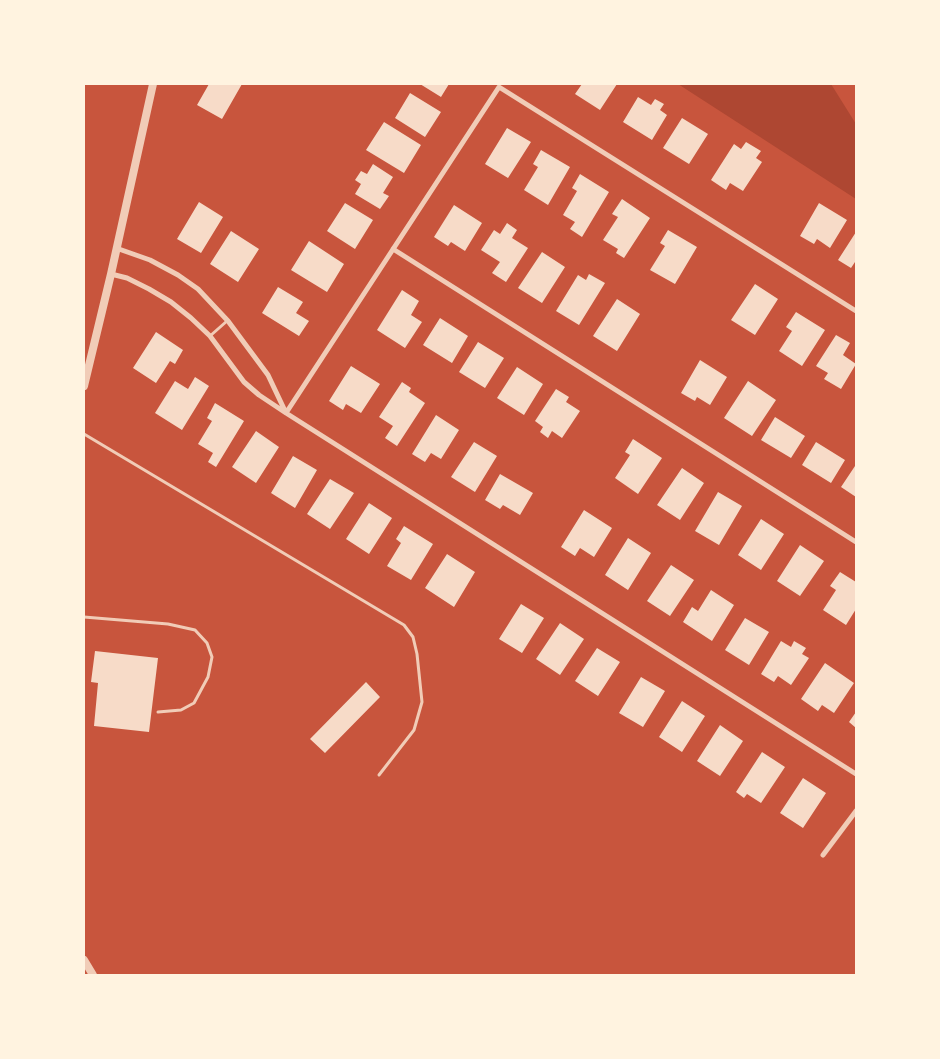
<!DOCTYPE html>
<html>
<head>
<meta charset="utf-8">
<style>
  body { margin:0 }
  #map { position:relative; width:940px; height:1059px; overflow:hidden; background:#c8553d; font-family:"Source Sans 3",sans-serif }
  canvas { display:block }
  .frame { position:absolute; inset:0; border:85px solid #fff3e0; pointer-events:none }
</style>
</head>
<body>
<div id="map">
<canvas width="940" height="1059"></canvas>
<div class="frame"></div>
</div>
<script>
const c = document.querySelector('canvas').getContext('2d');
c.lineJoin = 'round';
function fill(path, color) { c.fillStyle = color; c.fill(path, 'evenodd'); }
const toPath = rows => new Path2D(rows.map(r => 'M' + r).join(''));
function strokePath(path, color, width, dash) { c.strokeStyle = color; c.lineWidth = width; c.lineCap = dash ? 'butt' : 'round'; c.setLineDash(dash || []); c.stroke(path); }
const green = toPath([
  [678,84,831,84,856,124,856,199]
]);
const building = toPath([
  [209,84,242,84,222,119,197,105],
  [420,84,449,84,441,97],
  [582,84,617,84,600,110,575,94],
  [410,93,441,112,425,137,395,118],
  [638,97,651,105,655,99,664,104,660,110,667,115,652,140,623,122],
  [682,118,708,134,689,164,663,148],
  [384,122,421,145,404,173,366,150],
  [507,128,531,142,508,178,485,164],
  [746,142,761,151,756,158,762,162,743,191,730,183,726,190,711,180,734,144,741,149],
  [541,150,570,167,548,205,524,190,538,167,533,164],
  [373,164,393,177,383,193,389,196,380,209,355,194,361,184,355,180,361,171,367,174],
  [580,174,609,192,582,237,570,229,575,222,563,215,577,191,572,188],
  [622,199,650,218,624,258,616,253,618,249,603,240,618,217,612,214],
  [199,202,223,217,201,253,177,239],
  [345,203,373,220,355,249,327,231],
  [819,203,847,220,830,248,817,239,814,244,800,236],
  [454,205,482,223,465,251,451,242,448,246,434,237],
  [507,223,517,230,512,238,528,248,506,282,492,273,500,262,481,250,494,230,500,234],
  [668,230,697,247,675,284,650,270,665,246,660,243],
  [231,231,259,249,238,282,210,264],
  [856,232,856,263,855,262,851,268,838,260],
  [309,241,344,264,327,292,291,270],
  [542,252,565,267,542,303,518,288],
  [589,274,605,283,579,325,556,311,578,275,586,280],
  [755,284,778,299,755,335,731,320],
  [278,287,303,302,296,313,309,321,299,336,262,313],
  [402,290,419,301,411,315,422,322,405,348,377,330],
  [617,299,640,314,617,351,593,336],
  [796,312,825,330,802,366,779,351,792,331,786,327],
  [440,318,468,336,452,363,423,345],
  [156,332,183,350,175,364,170,361,156,383,133,368],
  [836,335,850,343,843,355,856,364,841,389,824,379,828,373,816,366],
  [478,342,504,358,485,388,459,372],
  [700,360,727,377,710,405,697,397,695,401,681,393],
  [351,366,380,384,361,413,346,404,343,410,329,401],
  [517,367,543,384,524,415,497,398],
  [195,377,209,386,182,430,155,413,175,381,188,389],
  [748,381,776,400,752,436,724,418],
  [402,382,411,388,409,392,425,403,397,446,385,438,393,426,379,417],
  [556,389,569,397,566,402,580,411,562,438,552,431,548,438,540,432,543,427,535,421],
  [215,403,244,421,216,467,208,462,213,453,198,444,212,421,207,418],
  [436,415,459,430,441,459,431,453,425,462,412,454],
  [775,417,805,436,791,458,761,440],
  [256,431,279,447,256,483,232,467],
  [633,439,662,458,638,494,615,478,630,455,625,452],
  [474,442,497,456,475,492,451,477],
  [816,442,845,460,831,483,802,465],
  [293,456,317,470,295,508,271,493],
  [855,466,856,467,856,497,841,487],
  [682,468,704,483,680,520,657,505],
  [500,474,533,493,520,515,503,505,500,509,485,500],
  [330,479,354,493,330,529,307,514],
  [718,492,742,506,719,545,695,531],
  [369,503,392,518,369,554,346,539],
  [584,510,612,528,594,557,580,548,575,556,561,547],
  [761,519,784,534,761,570,738,555],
  [404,526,433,544,411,580,387,566,401,543,396,539],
  [628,538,651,553,628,590,605,575],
  [800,545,824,561,800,596,777,581],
  [447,554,475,572,454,607,425,588],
  [671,565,694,580,670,616,647,601],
  [840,572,856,582,856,609,846,625,823,610,836,590,830,586],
  [711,590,734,605,712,641,683,622,692,607,698,611],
  [521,604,544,618,522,653,499,639],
  [745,618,769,632,749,665,725,650],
  [560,623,584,639,560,675,536,659],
  [781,641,791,647,794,641,806,648,802,654,809,658,791,685,778,676,774,682,761,674],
  [597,648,620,662,598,696,575,681],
  [95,651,158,658,149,732,94,726,98,683,91,682],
  [825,663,854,683,834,713,822,705,818,711,801,699],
  [641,677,665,691,643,727,619,713],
  [366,682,380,697,325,753,310,739],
  [682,701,705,716,682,752,659,737],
  [856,712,856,728,849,722],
  [720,725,743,741,720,776,697,761],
  [762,752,785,767,761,803,747,794,744,798,736,792],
  [803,778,826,793,803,828,780,813]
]);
const service = toPath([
  [210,336,227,321],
  [84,434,404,625,413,637,417,654,422,702,414,730,379,775],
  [84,617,168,624,195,630,207,643,212,657,208,677,194,703,181,710,158,712]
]);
const minor = toPath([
  [393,249,856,542],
  [111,274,127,278,149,289,171,302,191,318,210,336,244,382,259,395,286,413,268,375,228,321,198,289,178,275,150,260,116,248],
  [856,311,499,87,286,413,856,774],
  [823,855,856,811]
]);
const tertiary = toPath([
  [84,386,111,274,153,84],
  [84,960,93,975]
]);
fill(green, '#ae4732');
fill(building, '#f7dbc8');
strokePath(service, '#f1ccb7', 3);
strokePath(minor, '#f1ccb7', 5);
strokePath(tertiary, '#f1ccb7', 8);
</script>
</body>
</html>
